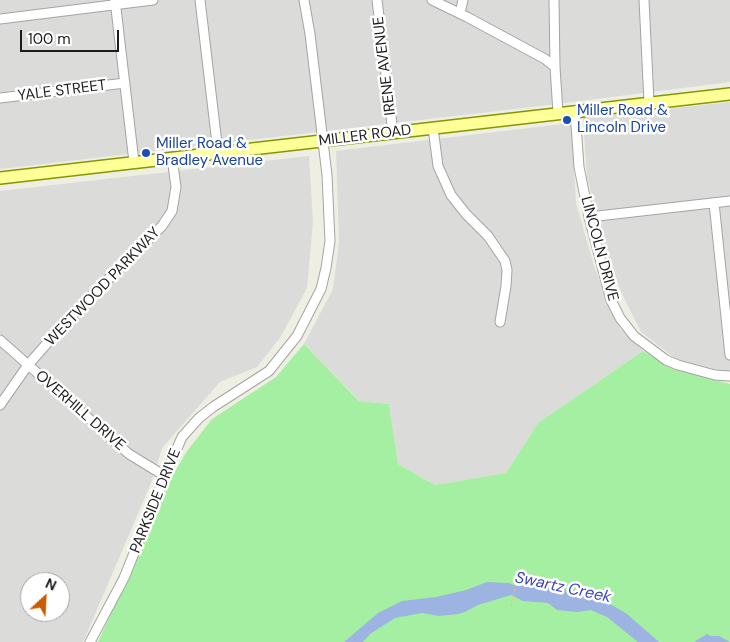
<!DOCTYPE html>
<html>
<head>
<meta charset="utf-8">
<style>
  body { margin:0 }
  #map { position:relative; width:730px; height:642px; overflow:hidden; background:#eeefe2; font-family:"DM Sans",sans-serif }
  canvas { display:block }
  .north { position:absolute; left:20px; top:572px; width:50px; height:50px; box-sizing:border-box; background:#fff; border:1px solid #a5a5a5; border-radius:50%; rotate:25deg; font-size:14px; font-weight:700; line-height:20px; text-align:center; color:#1d1d1d }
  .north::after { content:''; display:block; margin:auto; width:18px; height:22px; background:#ca5b00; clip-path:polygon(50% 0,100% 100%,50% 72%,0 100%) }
  .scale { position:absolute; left:20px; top:30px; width:99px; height:22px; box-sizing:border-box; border:2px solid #1d1d1d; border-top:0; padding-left:6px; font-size:15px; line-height:18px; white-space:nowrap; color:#1d1d1d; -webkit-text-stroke:4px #fff; paint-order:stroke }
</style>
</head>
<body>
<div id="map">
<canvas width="730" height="642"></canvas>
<div class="north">N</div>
<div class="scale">100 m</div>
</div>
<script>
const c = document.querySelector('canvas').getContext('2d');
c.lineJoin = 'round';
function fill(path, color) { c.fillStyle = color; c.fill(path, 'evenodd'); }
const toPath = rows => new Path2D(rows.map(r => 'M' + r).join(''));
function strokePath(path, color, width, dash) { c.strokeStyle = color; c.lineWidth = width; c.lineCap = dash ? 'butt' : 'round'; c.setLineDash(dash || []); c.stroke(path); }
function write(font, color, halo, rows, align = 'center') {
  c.font = font + ' "DM Sans",sans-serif'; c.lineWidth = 5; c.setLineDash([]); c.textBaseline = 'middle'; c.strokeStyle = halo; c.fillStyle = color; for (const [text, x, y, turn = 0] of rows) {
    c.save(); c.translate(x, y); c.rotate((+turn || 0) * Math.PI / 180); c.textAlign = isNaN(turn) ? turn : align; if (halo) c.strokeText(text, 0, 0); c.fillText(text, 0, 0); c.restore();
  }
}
const residential = toPath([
  [0,0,730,0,730,82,549,105,0,169],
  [730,102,730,373,676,359,641,332,621,292,603,241,587,177,583,118],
  [571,123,576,203,594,266,620,329,643,351,538,423,506,473,435,485,398,464,389,404,360,401,304,344,333,289,339,242,336,151],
  [309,156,313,222,307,288,280,338,257,367,220,382,162,448,151,483,84,640,82,642,0,642,0,191],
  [30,582,60,582,60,612,30,612]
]);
const grass = toPath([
  [304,344,359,401,389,404,398,464,435,485,506,473,538,423,643,351,672,368,730,384,730,642,98,642,173,475,187,451,212,419,276,377]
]);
const water = toPath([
  [487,582,509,583,516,586,533,585,592,593,627,614,659,642,638,642,607,617,591,610,577,612,557,610,548,603,523,601,511,595,478,605,465,612,458,614,439,616,422,613,395,618,370,634,363,642,344,642,378,613,402,601,436,597,466,590],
  [707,634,711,636,719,636,730,642,694,642]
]);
const path = toPath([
  [511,606,518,573]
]);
const minor = toPath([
  [115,0,134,162],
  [200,0,218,152],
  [377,0,393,133],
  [432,0,467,17,545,59,555,67],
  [554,0,555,67,558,113],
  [644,0,649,102],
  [460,13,463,0],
  [0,19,153,0],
  [0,98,125,83],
  [575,111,579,167,589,217,611,300,620,318,634,336,666,360,678,365,715,375,730,376],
  [433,128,438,166,451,195,466,214,488,236,505,261,507,270,506,286,500,322],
  [714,203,730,355],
  [589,217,730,201],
  [0,340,129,454,165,476],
  [0,405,28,365,71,316,162,226,172,211,176,187,172,158],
  [90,642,124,578,165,476,182,437,199,418,213,407,269,371,297,336,321,289,326,268,330,241,327,175,310,34,304,0]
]);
const major = toPath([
  [0,178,730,94]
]);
const markers = [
  [567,120,5,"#1a4fb4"],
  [146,153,5,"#1a4fb4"]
];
const streetNames = [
  ["IRENE AVENUE",385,66,-97],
  ["YALE STREET",62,91,-7],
  ["MILLER ROAD",365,136,-7],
  ["LINCOLN DRIVE",599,249,75],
  ["WESTWOOD PARKWAY",103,287,-46],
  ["OVERHILL DRIVE",80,411,41],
  ["PARKSIDE DRIVE",156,501,-68]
];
const transitNames = [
  ["Miller Road &",577,111],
  ["Lincoln Drive",577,128],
  ["Miller Road &",156,144],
  ["Bradley Avenue",156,161]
];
const waterNames = [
  ["Swartz Creek",563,588,12]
];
fill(residential, '#dbdbda');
fill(grass, '#a5efa2');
fill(water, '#9db4e2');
strokePath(minor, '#a4a4a4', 11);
strokePath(major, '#859600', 14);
strokePath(path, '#ffb963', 1, [2.5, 2.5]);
strokePath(minor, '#fff', 9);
strokePath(major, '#fdff97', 11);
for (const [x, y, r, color] of markers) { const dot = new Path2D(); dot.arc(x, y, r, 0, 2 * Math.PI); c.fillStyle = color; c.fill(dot); strokePath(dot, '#fff', 2); }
write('15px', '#1d1d1d', '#fff', streetNames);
write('15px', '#164399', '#fff', transitNames, 'left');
write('italic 16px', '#4046b6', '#fff', waterNames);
</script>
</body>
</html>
